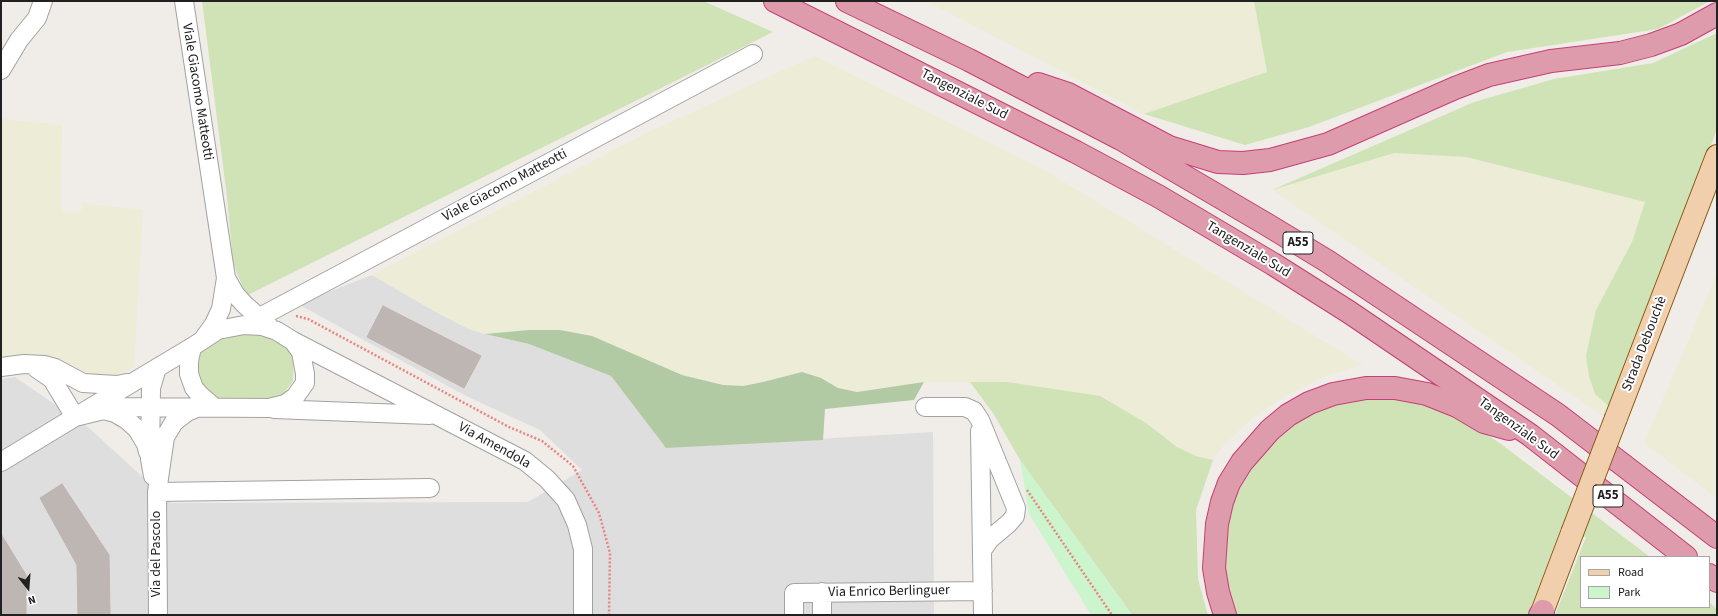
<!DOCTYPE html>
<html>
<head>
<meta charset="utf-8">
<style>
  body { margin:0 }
  #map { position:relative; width:1718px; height:616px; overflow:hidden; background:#f0ede9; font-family:"Source Sans 3",sans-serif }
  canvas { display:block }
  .frame { position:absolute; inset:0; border:2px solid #212121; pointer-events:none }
  .legend { position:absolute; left:1580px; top:556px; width:130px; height:52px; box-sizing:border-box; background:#fff; border:1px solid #a6a6a6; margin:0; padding:5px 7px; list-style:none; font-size:12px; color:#212121 }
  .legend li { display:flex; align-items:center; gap:8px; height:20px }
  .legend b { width:20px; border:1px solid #a6a6a6 }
  .north { position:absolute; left:8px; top:568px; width:40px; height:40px; -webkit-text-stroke:3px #fff; paint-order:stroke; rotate:163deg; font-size:11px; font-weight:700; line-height:16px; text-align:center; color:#212121 }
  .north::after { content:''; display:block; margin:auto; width:14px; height:18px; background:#212121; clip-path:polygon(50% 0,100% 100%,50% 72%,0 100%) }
</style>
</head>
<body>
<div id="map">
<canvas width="1718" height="616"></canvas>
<div class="frame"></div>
<ul class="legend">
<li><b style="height:5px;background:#f1cfad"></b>Road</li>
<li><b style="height:11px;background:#ccf4cd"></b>Park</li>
</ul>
<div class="north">N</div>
</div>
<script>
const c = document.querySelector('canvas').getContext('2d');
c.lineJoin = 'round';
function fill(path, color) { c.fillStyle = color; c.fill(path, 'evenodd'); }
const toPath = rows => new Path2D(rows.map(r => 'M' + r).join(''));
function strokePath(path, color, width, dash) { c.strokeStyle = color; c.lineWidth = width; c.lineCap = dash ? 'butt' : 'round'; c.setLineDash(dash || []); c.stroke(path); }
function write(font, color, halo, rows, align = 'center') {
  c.font = font + ' "Source Sans 3",sans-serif'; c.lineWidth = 4; c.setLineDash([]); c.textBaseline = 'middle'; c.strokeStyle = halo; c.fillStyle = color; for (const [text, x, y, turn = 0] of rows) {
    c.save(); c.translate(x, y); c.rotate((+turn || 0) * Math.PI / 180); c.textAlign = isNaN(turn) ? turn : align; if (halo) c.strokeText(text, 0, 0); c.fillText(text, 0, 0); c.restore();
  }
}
const residential = toPath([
  [372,275,436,312,469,329,485,334,529,344,611,376,666,448,933,432,934,615,1,615,1,379,15,377,89,428,171,503,528,502,582,470,540,430,466,396,298,304]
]);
const farmland = toPath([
  [926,1,1254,1,1267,72,1144,114],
  [814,56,1048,172,1363,365,1328,375,1285,396,1250,420,1224,445,1213,460,1196,456,1177,447,1146,423,1007,382,924,382,857,392,838,388,821,378,763,382,743,386,723,385,682,375,560,330,529,330,485,334,469,329,436,312,372,275,647,133],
  [1,119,62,125,61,211,81,213,82,203,143,210,134,367,120,374,104,379,1,359],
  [1394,153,1466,157,1645,202,1632,242,1596,310,1611,408,1606,418,1272,190],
  [1717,273,1717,498,1644,443]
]);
const grass = toPath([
  [202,1,703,1,773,32,246,296,233,263,227,197],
  [1254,1,1710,1,1658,29,1507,52,1309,127,1245,145,1144,114,1267,72],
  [1717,33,1717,129,1611,408,1595,394,1589,376,1586,356,1596,310,1632,242,1645,202,1466,157,1394,153,1272,190,1474,102,1554,79,1653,63],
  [259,330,281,341,294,358,293,381,278,401,216,402,195,383,198,349,215,337],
  [970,382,1007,382,1100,396,1146,423,1177,447,1196,456,1213,460,1196,510,1198,579,1208,615,1132,615,1020,460,993,413],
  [1397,397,1423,401,1456,414,1501,444,1650,557,1581,557,1581,607,1709,607,1709,602,1717,609,1717,615,1555,615,1586,537,1561,527,1528,615,1237,615,1228,587,1223,559,1233,501,1247,473,1279,434,1306,416,1333,404,1366,398]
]);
const forest = toPath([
  [529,330,560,330,592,336,682,375,723,385,743,386,763,382,802,372,821,378,838,388,857,392,924,382,914,400,825,409,823,440,666,448,611,376,529,344,485,334]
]);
const park = toPath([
  [1020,460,1132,615,1091,615,1029,514]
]);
const building = toPath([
  [383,306,481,356,464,388,367,337,383,306],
  [62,484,109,555,110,615,78,615,77,565,40,498,62,484],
  [1,534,26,575,26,615,1,615,1,534]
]);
const path = toPath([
  [296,316,308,319,509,427,542,441,573,466,599,513,610,553,609,615],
  [1027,490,1112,615]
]);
const minor = toPath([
  [184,1,226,278,221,309,214,324,204,338],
  [1,70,19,40,37,18,43,1],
  [226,278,235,294,245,305,268,325],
  [258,318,753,54],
  [293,341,525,461,547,479,566,500,577,525,583,549,583,615],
  [192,347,189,361,189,374,194,388,200,395,214,407],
  [1,367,24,364,44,365,55,368,83,383,117,385,127,383],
  [36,368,52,379,75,417],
  [925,407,965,407,974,411,980,420,1016,508,1015,516,1009,523,990,539,983,549],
  [274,409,430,415],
  [104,410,115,413,127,420,137,429,146,444,148,452],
  [980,431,983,615],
  [1,462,75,417,192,347,218,330,244,325,262,326,277,331,293,341,301,352,305,374,305,383,295,397,285,404,269,408,116,407,75,417],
  [153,476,150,459,151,388,157,368],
  [157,492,430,488],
  [158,615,157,492,165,437,174,422,187,412,197,408],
  [794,615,794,593,983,591],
  [822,615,822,592]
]);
const major = toPath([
  [1616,418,1717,156],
  [1541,615,1572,533]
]);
const highway = toPath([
  [775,1,1076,152,1158,196,1273,264,1349,312,1530,435,1686,557],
  [847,1,969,60,1121,139,1266,224,1327,261,1558,415,1717,537],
  [1038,84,1068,94,1169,147,1218,162,1243,163,1270,160,1328,144,1455,88,1489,75,1551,61,1620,53,1651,45,1681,34,1717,14],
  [1709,575,1717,581],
  [1225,615,1218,592,1214,568,1217,524,1222,502,1229,483,1242,462,1270,430,1288,415,1309,403,1333,394,1366,388,1395,388,1427,394,1457,406,1484,422,1509,429],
  [1540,615,1543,611]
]);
const majorBridge = toPath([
  [1572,533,1616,418]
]);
const shields = [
  [1298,243,30],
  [1608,496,30]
];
const shieldNames = [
  ["A55",1298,243],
  ["A55",1608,496]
];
const streetNames = [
  ["Viale Giacomo Matteotti",197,92,81],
  ["Tangenziale Sud",964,95,27],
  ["Viale Giacomo Matteotti",505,186,-28],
  ["Tangenziale Sud",1248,250,31],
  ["Strada Debouchè",1645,344,-69],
  ["Tangenziale Sud",1518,429,36],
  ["Via Amendola",494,446,29],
  ["Via del Pascolo",157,554,-90],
  ["Via Enrico Berlinguer",889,592,-1]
];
fill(residential, '#dfdede');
fill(farmland, '#ececd7');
fill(grass, '#cfe3b6');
fill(forest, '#b1caa3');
fill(park, '#ccf4cd');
fill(building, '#bdb6b2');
strokePath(building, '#c0b4ad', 1);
strokePath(minor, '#a2a2a2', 20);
strokePath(major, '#8b5a13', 24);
strokePath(highway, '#c63e77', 24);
strokePath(path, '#e98481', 2.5, [2, 2]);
strokePath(minor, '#fff', 18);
strokePath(major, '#f1cfad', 22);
strokePath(highway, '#dd9bac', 22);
strokePath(majorBridge, '#8b5a13', 24, []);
strokePath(majorBridge, '#f1cfad', 22);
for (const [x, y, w] of shields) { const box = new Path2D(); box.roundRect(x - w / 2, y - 11, w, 22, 3); c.fillStyle = '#fff'; c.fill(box); strokePath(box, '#212121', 1); }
write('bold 13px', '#212121', null, shieldNames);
write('14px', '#212121', '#fff', streetNames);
</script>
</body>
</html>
